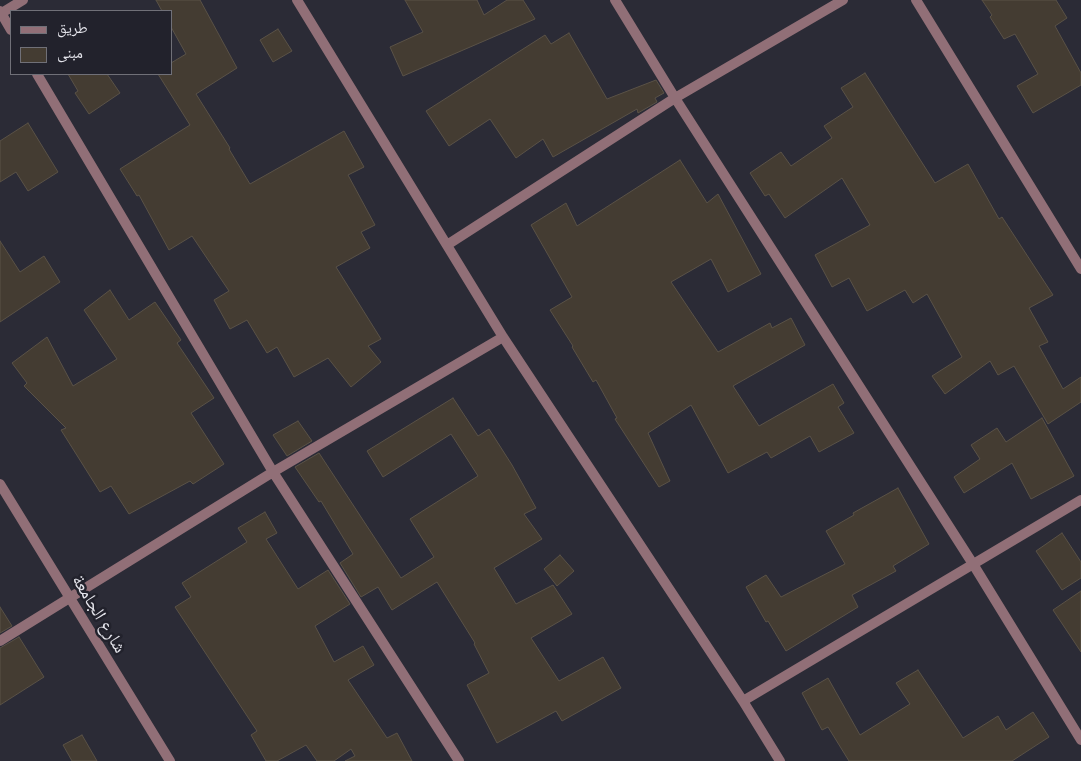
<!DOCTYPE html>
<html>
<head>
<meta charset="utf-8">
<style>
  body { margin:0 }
  #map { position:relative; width:1081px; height:761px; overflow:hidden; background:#2b2b36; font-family:Mulish,"Noto Naskh Arabic",sans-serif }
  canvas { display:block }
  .legend { position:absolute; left:10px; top:10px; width:162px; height:65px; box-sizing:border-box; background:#22222c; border:1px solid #707078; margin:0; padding:6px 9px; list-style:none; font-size:15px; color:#e4e4eb }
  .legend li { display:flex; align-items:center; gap:10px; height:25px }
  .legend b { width:25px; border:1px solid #707078 }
</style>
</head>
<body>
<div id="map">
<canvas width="1081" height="761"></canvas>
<ul class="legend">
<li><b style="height:6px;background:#916f77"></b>طريق</li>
<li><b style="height:14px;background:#443c32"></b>مبنى</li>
</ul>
</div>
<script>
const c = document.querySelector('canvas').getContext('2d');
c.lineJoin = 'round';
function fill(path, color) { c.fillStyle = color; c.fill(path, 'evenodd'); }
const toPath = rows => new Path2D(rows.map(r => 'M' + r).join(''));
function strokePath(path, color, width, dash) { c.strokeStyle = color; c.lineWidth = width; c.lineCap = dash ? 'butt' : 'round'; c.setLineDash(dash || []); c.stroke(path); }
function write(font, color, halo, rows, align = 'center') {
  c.font = font + ' Mulish,"Noto Naskh Arabic",sans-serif'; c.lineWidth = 5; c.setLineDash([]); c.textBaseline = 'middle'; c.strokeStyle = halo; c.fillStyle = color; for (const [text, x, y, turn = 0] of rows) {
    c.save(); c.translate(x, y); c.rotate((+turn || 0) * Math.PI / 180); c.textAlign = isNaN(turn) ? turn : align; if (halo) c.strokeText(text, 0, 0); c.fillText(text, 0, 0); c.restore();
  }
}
const building = toPath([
  [156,0,200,0,237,68,196,94,230,148,229,149,250,184,344,131,364,167,348,175,375,225,361,232,370,248,336,267,381,339,368,346,381,362,351,387,328,358,294,377,277,347,267,353,247,320,230,329,214,300,229,291,192,236,169,250,139,195,137,196,120,169,190,125,158,74,171,74,171,63,186,54,171,27,171,11,162,11,156,0],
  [405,0,477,0,484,15,507,0,523,0,535,19,403,76,390,47,423,32,405,0],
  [982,0,1056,0,1067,18,1055,26,1081,73,1081,85,1033,113,1017,86,1038,74,1015,34,1004,39,990,17,992,15,982,0],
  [278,29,292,51,273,62,260,40,278,29],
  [569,33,607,99,656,80,664,93,655,98,657,102,638,113,637,109,553,157,543,139,516,158,490,119,449,146,426,111,545,35,551,44,569,33],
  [865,73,935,183,968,164,999,219,1002,217,1053,295,1029,308,1048,342,1039,346,1063,389,1081,377,1081,402,1048,424,1014,366,998,375,990,361,945,394,932,376,962,357,927,294,913,303,905,290,867,311,849,278,832,287,815,255,870,225,842,178,785,218,769,194,765,196,750,173,781,152,791,166,832,138,824,126,853,107,841,88,865,73],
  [68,74,107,74,120,93,89,114,75,93,78,91,68,74],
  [28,123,58,172,28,191,16,172,0,182,0,141,28,123],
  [680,160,707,203,718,194,761,274,728,292,711,259,671,282,718,352,770,323,772,328,791,318,805,345,733,386,759,426,833,384,844,403,838,407,854,433,819,452,810,436,771,458,767,452,728,473,691,405,648,433,670,481,659,487,615,419,617,418,596,380,593,382,572,347,573,346,550,310,572,297,531,225,566,203,577,226,680,160],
  [0,241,20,272,44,256,60,282,0,322,0,241],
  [110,290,129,320,155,302,181,340,177,343,214,398,191,413,224,464,193,484,190,481,129,514,111,486,100,492,61,430,66,428,24,386,27,383,12,363,47,337,73,386,117,359,84,310,110,290],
  [453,398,478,436,489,429,512,465,536,508,524,514,542,539,494,568,516,604,553,585,572,614,531,638,559,681,603,657,621,688,562,721,556,711,497,743,467,685,489,673,474,644,475,643,437,582,392,610,378,587,361,597,340,563,353,554,321,501,319,502,295,467,319,453,401,578,434,557,410,519,478,476,451,434,383,477,367,451,453,398],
  [1042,418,1074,476,1031,499,1012,463,964,493,954,477,980,459,971,445,997,428,1006,442,1042,418],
  [298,421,312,441,287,456,273,435,298,421],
  [898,488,929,544,893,566,896,571,852,595,858,607,786,651,768,621,766,622,746,587,766,575,781,597,845,564,826,531,854,515,853,513,898,488],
  [265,512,277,533,266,539,298,589,328,570,350,604,315,626,334,662,363,646,374,665,348,680,387,738,397,733,412,761,345,761,355,756,351,749,334,761,317,761,306,745,277,761,266,761,251,735,257,731,175,607,191,597,182,583,247,542,238,528,265,512],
  [1062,533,1081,562,1081,578,1062,590,1036,551,1062,533],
  [560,555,574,571,557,586,544,569,560,555],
  [1081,591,1081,652,1053,610,1081,591],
  [0,607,12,626,0,633,0,607],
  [19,637,44,677,0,705,0,648,19,637],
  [918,670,963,738,998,716,1006,730,1033,712,1049,737,1012,761,849,761,828,727,822,730,802,693,828,678,860,735,910,704,896,683,918,670],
  [82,735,97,761,72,761,63,745,82,735]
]);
const minor = toPath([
  [297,0,503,337,743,701,780,761],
  [615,0,675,98,973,564,1081,740],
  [916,0,1081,269],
  [0,11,11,30],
  [0,14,23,0],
  [37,74,273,472,459,761],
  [447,245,675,98,843,0],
  [0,641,273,472,503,337],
  [743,701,1081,500]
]);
const tertiary = toPath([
  [0,484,170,761]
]);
const streetNames = [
  ["شارع الجامعة",99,614,59]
];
fill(building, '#443c32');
strokePath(building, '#5a5247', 1);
strokePath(minor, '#916f77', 10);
strokePath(tertiary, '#916f77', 10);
write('18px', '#e4e4eb', '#22222c', streetNames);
</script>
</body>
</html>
